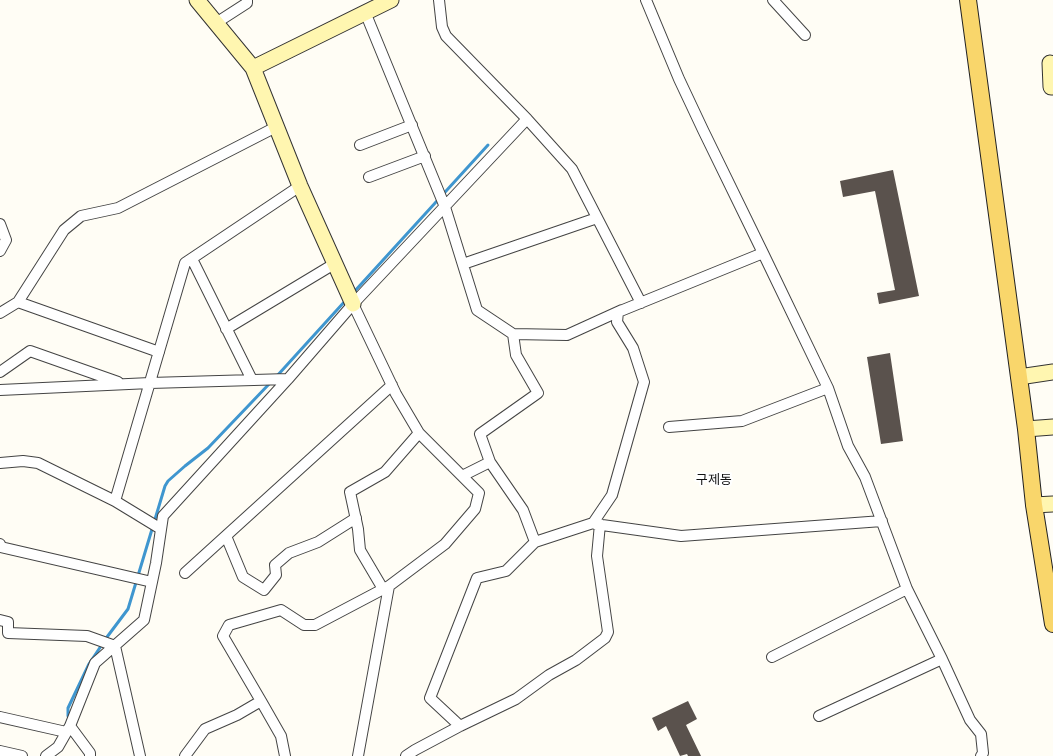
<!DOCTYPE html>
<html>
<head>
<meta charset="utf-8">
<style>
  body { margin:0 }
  canvas { display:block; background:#fffdf5 }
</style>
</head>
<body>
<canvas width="1053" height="756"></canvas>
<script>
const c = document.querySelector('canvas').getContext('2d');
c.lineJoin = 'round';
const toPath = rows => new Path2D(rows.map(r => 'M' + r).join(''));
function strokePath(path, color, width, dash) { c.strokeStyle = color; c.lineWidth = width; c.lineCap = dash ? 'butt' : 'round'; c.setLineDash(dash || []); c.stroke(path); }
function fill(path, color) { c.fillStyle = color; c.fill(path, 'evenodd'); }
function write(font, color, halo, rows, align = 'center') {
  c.font = font + ' "Crimson Pro","Noto Sans KR",serif'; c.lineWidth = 4; c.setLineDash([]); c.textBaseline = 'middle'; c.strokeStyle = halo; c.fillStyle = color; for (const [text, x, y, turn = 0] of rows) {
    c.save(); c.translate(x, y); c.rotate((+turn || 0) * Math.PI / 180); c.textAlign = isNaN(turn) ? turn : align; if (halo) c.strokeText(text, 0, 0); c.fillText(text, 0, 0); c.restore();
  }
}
const stream = toPath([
  [353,293,488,145],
  [276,377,346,300],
  [68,716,68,708,89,664,107,637,128,609,165,486,168,481,185,466,208,448,271,382]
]);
const building = toPath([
  [893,170,919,296,879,304,877,293,895,290,875,191,843,197,840,181],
  [890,353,903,441,881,444,867,357],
  [688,701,697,719,686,725,701,756,688,756,687,754,680,756,666,726,658,731,652,718]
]);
const street = toPath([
  [439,0,442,27,446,36,527,119,572,169,641,303],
  [646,0,679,79,703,130,763,253,828,388,848,446,865,477,907,589,942,659,970,720,981,734,983,753,981,756],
  [773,0,805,35],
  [365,12,445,207,477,310,513,334,516,355,538,393,480,434,490,462,462,476],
  [216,23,247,3,247,0],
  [360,145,412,125],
  [369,177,425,156],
  [0,224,6,240,0,251],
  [192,259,252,380],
  [463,264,597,218],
  [18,302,159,352],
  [353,304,396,394,419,433,479,493,475,509,445,544,389,586,358,756],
  [0,313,18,302,64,230,81,216,118,208,276,127],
  [226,329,334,264],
  [513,334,567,335,622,310],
  [0,372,30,351,118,382],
  [0,390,150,383,288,379],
  [669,427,742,421,828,388],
  [490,462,523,510,535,542],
  [0,463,23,461,38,463,115,501,161,529],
  [115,501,185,263,300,186],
  [595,524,681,536,882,521],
  [226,536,243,577,264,590,276,575,275,565,289,553,318,542,356,518],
  [0,544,1,547,152,582],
  [185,573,392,385],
  [383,589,360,550,358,529,350,492,385,472,419,433],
  [0,620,8,622,8,633,87,636,115,646,140,756],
  [772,657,907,589],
  [261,701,281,736,285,756],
  [819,716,942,659],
  [0,717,66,732],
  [70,726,90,753,90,756],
  [460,726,430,698,477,578,506,571,535,542,593,523,612,495,644,382,633,348,617,322,618,312,763,253],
  [0,751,22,756],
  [46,756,58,747,70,726,95,663,144,620,156,563,163,516,288,379,353,304,527,119],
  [185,756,205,729,237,715,261,701,223,636,229,625,281,610,304,625,315,625,389,586],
  [406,756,415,750,460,726,516,699,549,675,576,660,605,638,608,632,597,556,600,524]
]);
const secondary = toPath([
  [197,0,253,68,300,186,353,304],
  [1050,63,1051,87,1053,87],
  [253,68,391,0],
  [1019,377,1053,372],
  [1026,429,1053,427],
  [1034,505,1053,504]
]);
const primary = toPath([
  [968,0,1026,429,1034,505,1053,624]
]);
const quarterNames = [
  ["구제동",714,480]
];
strokePath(stream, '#3f96cf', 3);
fill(building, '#5a524d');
strokePath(street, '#444', 12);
strokePath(secondary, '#333', 17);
strokePath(primary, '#222', 18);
strokePath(street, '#fff', 10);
strokePath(secondary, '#fff6b0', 15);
strokePath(primary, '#f9d66b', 16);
write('13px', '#111', '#fff', quarterNames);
</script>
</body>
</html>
